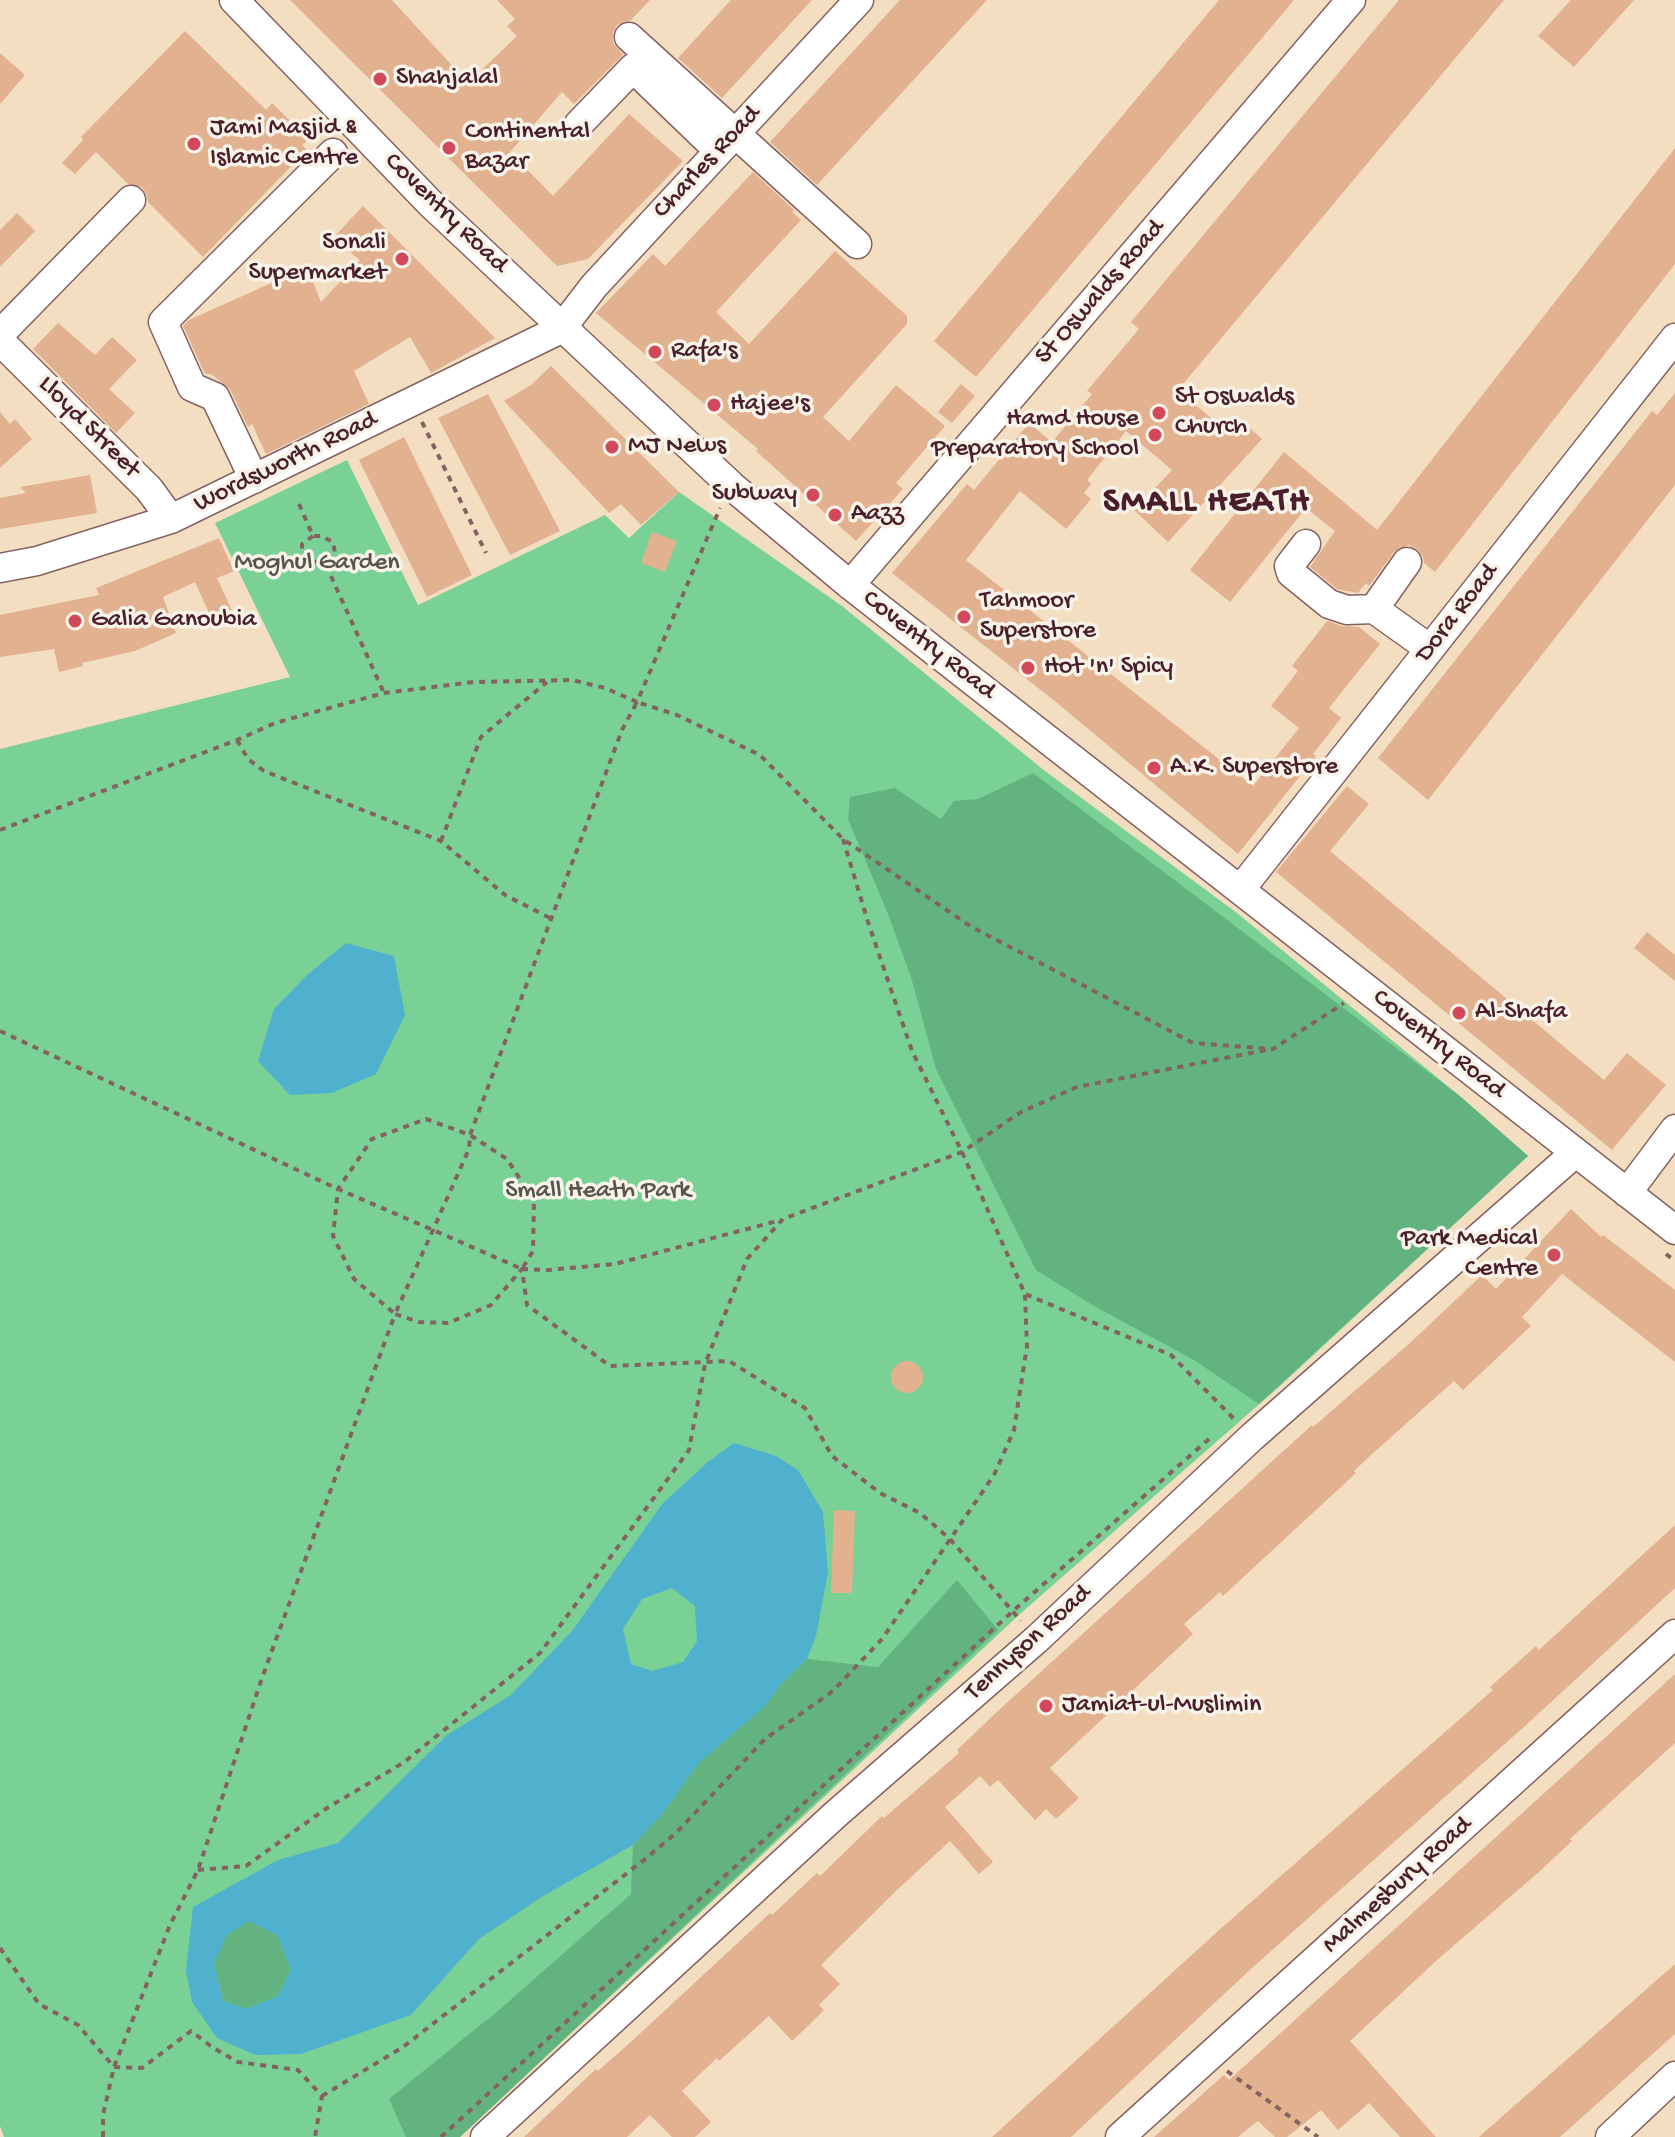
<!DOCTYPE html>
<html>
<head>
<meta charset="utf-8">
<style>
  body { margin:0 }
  canvas { display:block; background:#f3dec2 }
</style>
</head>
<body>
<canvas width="1675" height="2137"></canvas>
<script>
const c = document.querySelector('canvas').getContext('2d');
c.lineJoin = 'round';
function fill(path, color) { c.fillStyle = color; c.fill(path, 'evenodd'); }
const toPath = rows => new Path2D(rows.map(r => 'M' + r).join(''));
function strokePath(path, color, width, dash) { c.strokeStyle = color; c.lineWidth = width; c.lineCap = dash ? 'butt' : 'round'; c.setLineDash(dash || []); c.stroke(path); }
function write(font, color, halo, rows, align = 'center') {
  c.font = font + ' "Gochi Hand",sans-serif'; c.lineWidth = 7; c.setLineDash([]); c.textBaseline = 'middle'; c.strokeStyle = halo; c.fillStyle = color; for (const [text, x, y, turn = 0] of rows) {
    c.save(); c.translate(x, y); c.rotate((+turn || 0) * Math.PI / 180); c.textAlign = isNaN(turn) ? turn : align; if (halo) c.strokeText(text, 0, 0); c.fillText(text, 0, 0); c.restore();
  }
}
const green = toPath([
  [347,460,418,605,605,515,629,538,679,492,842,606,1045,771,1237,913,1461,1097,1528,1156,1280,1386,1020,1614,460,2137,4,2137,0,2126,0,749,290,677,215,523]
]);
const forest = toPath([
  [1033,773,1461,1097,1528,1156,1259,1404,1194,1360,1094,1306,1036,1270,936,1069,911,977,888,914,848,819,850,797,895,788,941,819,954,801,978,799],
  [957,1580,998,1630,460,2137,406,2137,389,2099,499,2010,631,1894,633,1845,663,1813,698,1764,765,1706,782,1683,807,1659,878,1667],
  [249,1920,277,1935,291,1969,278,1996,247,2009,223,2001,214,1962,227,1935]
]);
const water = toPath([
  [346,943,394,956,405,1015,376,1074,332,1093,290,1095,258,1061,274,1009,308,974],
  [734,1443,776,1456,798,1470,823,1512,828,1572,816,1636,807,1659,782,1683,765,1706,698,1764,663,1813,633,1845,540,1898,479,1939,411,2015,301,2054,255,2055,217,2038,192,2002,186,1971,193,1907,278,1860,338,1843,447,1735,511,1695,572,1631,663,1503,709,1461],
  [672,1588,695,1606,697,1641,683,1662,652,1671,631,1664,623,1629,642,1599],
  [249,1921,277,1935,291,1969,278,1996,247,2009,223,2001,214,1963,227,1935]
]);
const building = toPath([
  [290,0,392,0,468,83,517,36,507,26,515,19,497,0,650,0,631,20,617,25,613,33,613,43,623,55,574,104,562,92,510,152,553,196,629,114,683,161,588,259,557,266],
  [731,0,812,0,722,98,678,58],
  [900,0,987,0,817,185,770,142],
  [1219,0,1294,0,976,377,934,341],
  [1399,0,1504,0,1178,390,1232,436,1244,423,1262,439,1168,542,1134,510,1172,470,1126,431,1087,480,1091,484,1084,493,1091,499,1066,529,1020,491,966,560,1253,786,1299,728,1271,706,1298,671,1292,666,1327,621,1342,626,1359,627,1380,644,1329,708,1341,718,1313,754,1316,756,1238,854,1056,702,892,573,967,484,974,490,1029,423,1052,442,1092,394,1087,391,1139,329,1131,322],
  [1571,0,1634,0,1574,67,1538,36],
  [185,31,266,110,272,103,309,139,302,145,307,150,203,257,148,202,147,195,142,187,128,184,96,152,75,174,62,163,83,140,81,137],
  [0,53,25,75,0,104],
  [1675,148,1675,264,1435,572,1424,563,1423,556,1417,549,1408,545,1394,552,1369,586,1366,583,1358,593,1337,589,1310,567,1335,531,1306,508,1230,602,1190,570,1284,452,1377,530],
  [753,172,794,210,792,212,801,220,716,312,749,344,835,251,907,316,907,324,823,417,849,441,896,385,945,426,896,483,903,489,856,541,756,451,758,449,596,313,653,254,665,266],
  [363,206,495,338,431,373,410,337,354,371,369,404,266,454,252,424,248,427,230,389,211,374,205,374,183,326,189,320,307,267,321,302,360,260,333,238],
  [17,213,35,231,0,267,0,230],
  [58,323,95,355,112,337,137,360,109,389,135,413,116,433,33,349],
  [551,366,679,492,641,525,621,504,609,513,504,401,531,385],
  [961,384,975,396,952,423,938,412],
  [1675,393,1675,485,1428,800,1378,758,1652,411,1657,415],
  [488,394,560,531,510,555,438,418],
  [0,412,10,424,15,419,32,439,0,468],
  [404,437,472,575,427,597,359,460],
  [90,475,97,513,0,529,0,498,26,493,20,487],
  [652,532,677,541,665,572,641,563],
  [219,538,234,571,217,578,233,613,213,622,195,582,163,597,176,633,135,651,82,663,83,666,59,672,54,649,0,657,0,615,99,595,96,588],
  [1347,786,1369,804,1330,851,1604,1080,1627,1053,1666,1085,1612,1150,1276,872],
  [1647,932,1675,955,1675,981,1634,948],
  [1571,1209,1601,1237,1603,1235,1675,1290,1675,1362,1562,1274,1522,1317,1531,1326,1463,1390,1454,1381,1372,1454,1354,1471,1356,1473,1223,1596,1220,1592,1184,1624,1193,1634,1050,1768,1079,1798,1056,1819,1046,1809,1035,1820,998,1780,990,1787,980,1776,945,1807,993,1862,979,1874,950,1841,898,1889,821,1965,840,1984,819,2005,824,2010,808,2026,792,2041,769,2016,719,2061,717,2058,682,2091,711,2122,695,2137,672,2137,650,2115,627,2137,524,2137,596,2069,598,2071,633,2040,770,1913,772,1915,817,1873,820,1876,882,1816,884,1818,959,1753,957,1750,1000,1709,1312,1425,1313,1427,1410,1343,1482,1275,1496,1289],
  '891 1377a16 16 0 1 1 32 0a16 16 0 1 1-32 0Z',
  [834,1510,855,1511,852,1593,831,1593],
  [1675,1525,1675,1588,1525,1726,1252,1968,1071,2137,992,2137,1218,1931,1493,1690,1490,1687,1536,1646,1539,1650],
  [1675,1674,1675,1743,1570,1839,1572,1841,1540,1871,1436,1961,1350,2041,1436,2137,1400,2137,1369,2103,1338,2130,1321,2110,1287,2137,1275,2137,1258,2121,1238,2137,1154,2137,1224,2075,1229,2080],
  [1675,1964,1675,2034,1581,2118,1560,2137,1479,2137]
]);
const path = toPath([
  [422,422,486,553],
  [299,504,313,536,321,536,333,542,335,553,325,563,384,693],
  [313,536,302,544,302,555,308,561,325,563],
  [237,740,248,759,264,771,441,841,505,895,552,919],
  [0,830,237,740,275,723,384,693,474,682,572,680,605,688,637,702,720,508],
  [843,839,868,922,912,1051,962,1152,1025,1294,1171,1355,1236,1421],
  [441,841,481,737,547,682],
  [0,1031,338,1189,433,1230,522,1269,533,1251,534,1201,507,1159,470,1135,426,1119,372,1139,338,1189,333,1236,354,1279,395,1314,433,1230,469,1149,470,1135,622,730,637,702,677,715,760,755,843,839,970,926,1193,1043,1273,1049,1344,1003],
  [1666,1254,1675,1261],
  [522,1269,548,1270,615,1264,781,1220],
  [198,1870,246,1866,327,1808,403,1763,540,1653,689,1450,705,1364,747,1259,783,1219,962,1152,1021,1112,1077,1087,1266,1050],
  [0,1948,39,2004,78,2025,114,2067,142,2068,191,2031,212,2047,238,2062,298,2070,322,2096,315,2137],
  [1227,2071,1318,2137],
  [322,2096,403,2047,644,1860,676,1833,765,1739,833,1691,882,1639,994,1475,1014,1430,1027,1346,1025,1294],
  [103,2137,103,2115,114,2067,170,1925,198,1870,262,1678,395,1314,419,1322,448,1323,491,1305,522,1269,527,1305,610,1366,729,1361,805,1408,832,1456,880,1493,920,1513,950,1539,1021,1621],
  [441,2137,1013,1611,1209,1439]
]);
const minor = toPath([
  [234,0,431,204,734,488,850,585,1675,1230],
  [629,37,857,244],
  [579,124,633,68,719,151],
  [0,334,131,200],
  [0,341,149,489,171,519],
  [254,479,215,397,192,387,163,322,333,153],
  [1306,544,1289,566,1291,573,1329,604,1347,610,1374,609],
  [1407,562,1374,609,1430,649],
  [0,568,37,561,171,519,561,329,594,286,859,0],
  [850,585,1351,0],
  [1240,890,1675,338],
  [1627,1193,1675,1129],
  [485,2137,836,1814,1037,1639,1252,1437,1575,1153],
  [1120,2137,1675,1634],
  [1610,2137,1675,2076]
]);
const markers = [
  [380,79,8,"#d1495b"],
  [194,144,8,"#d1495b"],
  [449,148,8,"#d1495b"],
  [402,259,8,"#d1495b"],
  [655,352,8,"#d1495b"],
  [714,405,8,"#d1495b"],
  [1159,413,8,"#d1495b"],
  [1155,435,8,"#d1495b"],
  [612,447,8,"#d1495b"],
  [813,495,8,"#d1495b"],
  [835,515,8,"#d1495b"],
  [964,617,8,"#d1495b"],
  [75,621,8,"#d1495b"],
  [1028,668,8,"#d1495b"],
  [1154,768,8,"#d1495b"],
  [1459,1013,8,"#d1495b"],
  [1554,1255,8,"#d1495b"],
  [1046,1706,8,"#d1495b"]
];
const poiNames = [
  ["Shahjalal",396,79],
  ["Jami Masjid &",210,129],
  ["Islamic Centre",210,159],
  ["Continental",465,133],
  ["Bazar",465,163],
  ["Sonali",386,244,"right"],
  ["Supermarket",386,274,"right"],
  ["Rafa's",671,352],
  ["St Oswalds",1175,398],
  ["Church",1175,428],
  ["Hajee's",730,405],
  ["Hamd House",1139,420,"right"],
  ["Preparatory School",1139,450,"right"],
  ["MJ News",628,447],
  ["Subway",797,495,"right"],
  ["Aazz",851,515],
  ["Tahmoor",980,602],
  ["Superstore",980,632],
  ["Galia Ganoubia",91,621],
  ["Hot 'n' Spicy",1044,668],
  ["A.K. Superstore",1170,768],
  ["Al-Shafa",1475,1013],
  ["Park Medical",1538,1240,"right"],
  ["Centre",1538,1270,"right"],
  ["Jamiat-ul-Muslimin",1062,1706]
];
const streetNames = [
  ["Charles Road",708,163,-47],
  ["Coventry Road",445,214,44],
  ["St Oswalds Road",1101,293,-49],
  ["Lloyd Street",88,428,45],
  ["Wordsworth Road",286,463,-26],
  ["Dora Road",1458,614,-52],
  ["Coventry Road",928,646,38],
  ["Coventry Road",1438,1045,38],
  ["Tennyson Road",1029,1644,-42],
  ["Malmesbury Road",1398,1886,-42]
];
const parkNames = [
  ["Moghul Garden",317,564],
  ["Small Heath Park",598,1192]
];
const districtNames = [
  ["SMALL HEATH",1207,504]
];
fill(green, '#79d196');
fill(forest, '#62b37f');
fill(water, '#50b1cf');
fill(building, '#e1b190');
strokePath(minor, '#856260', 31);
strokePath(path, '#856260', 4, [6, 6]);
strokePath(minor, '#fff', 28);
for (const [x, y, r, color] of markers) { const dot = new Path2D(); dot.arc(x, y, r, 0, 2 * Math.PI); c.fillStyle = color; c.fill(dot); strokePath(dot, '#f7f3e8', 3); }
write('26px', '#4a1f2b', '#f7f3e8', poiNames, 'left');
write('26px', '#4a1f2b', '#f7f3e8', streetNames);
write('26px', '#58544b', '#f7f3e8', parkNames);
c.letterSpacing = '2px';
write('bold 34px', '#4a1f2b', '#f7f3e8', districtNames);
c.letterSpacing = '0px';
</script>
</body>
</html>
